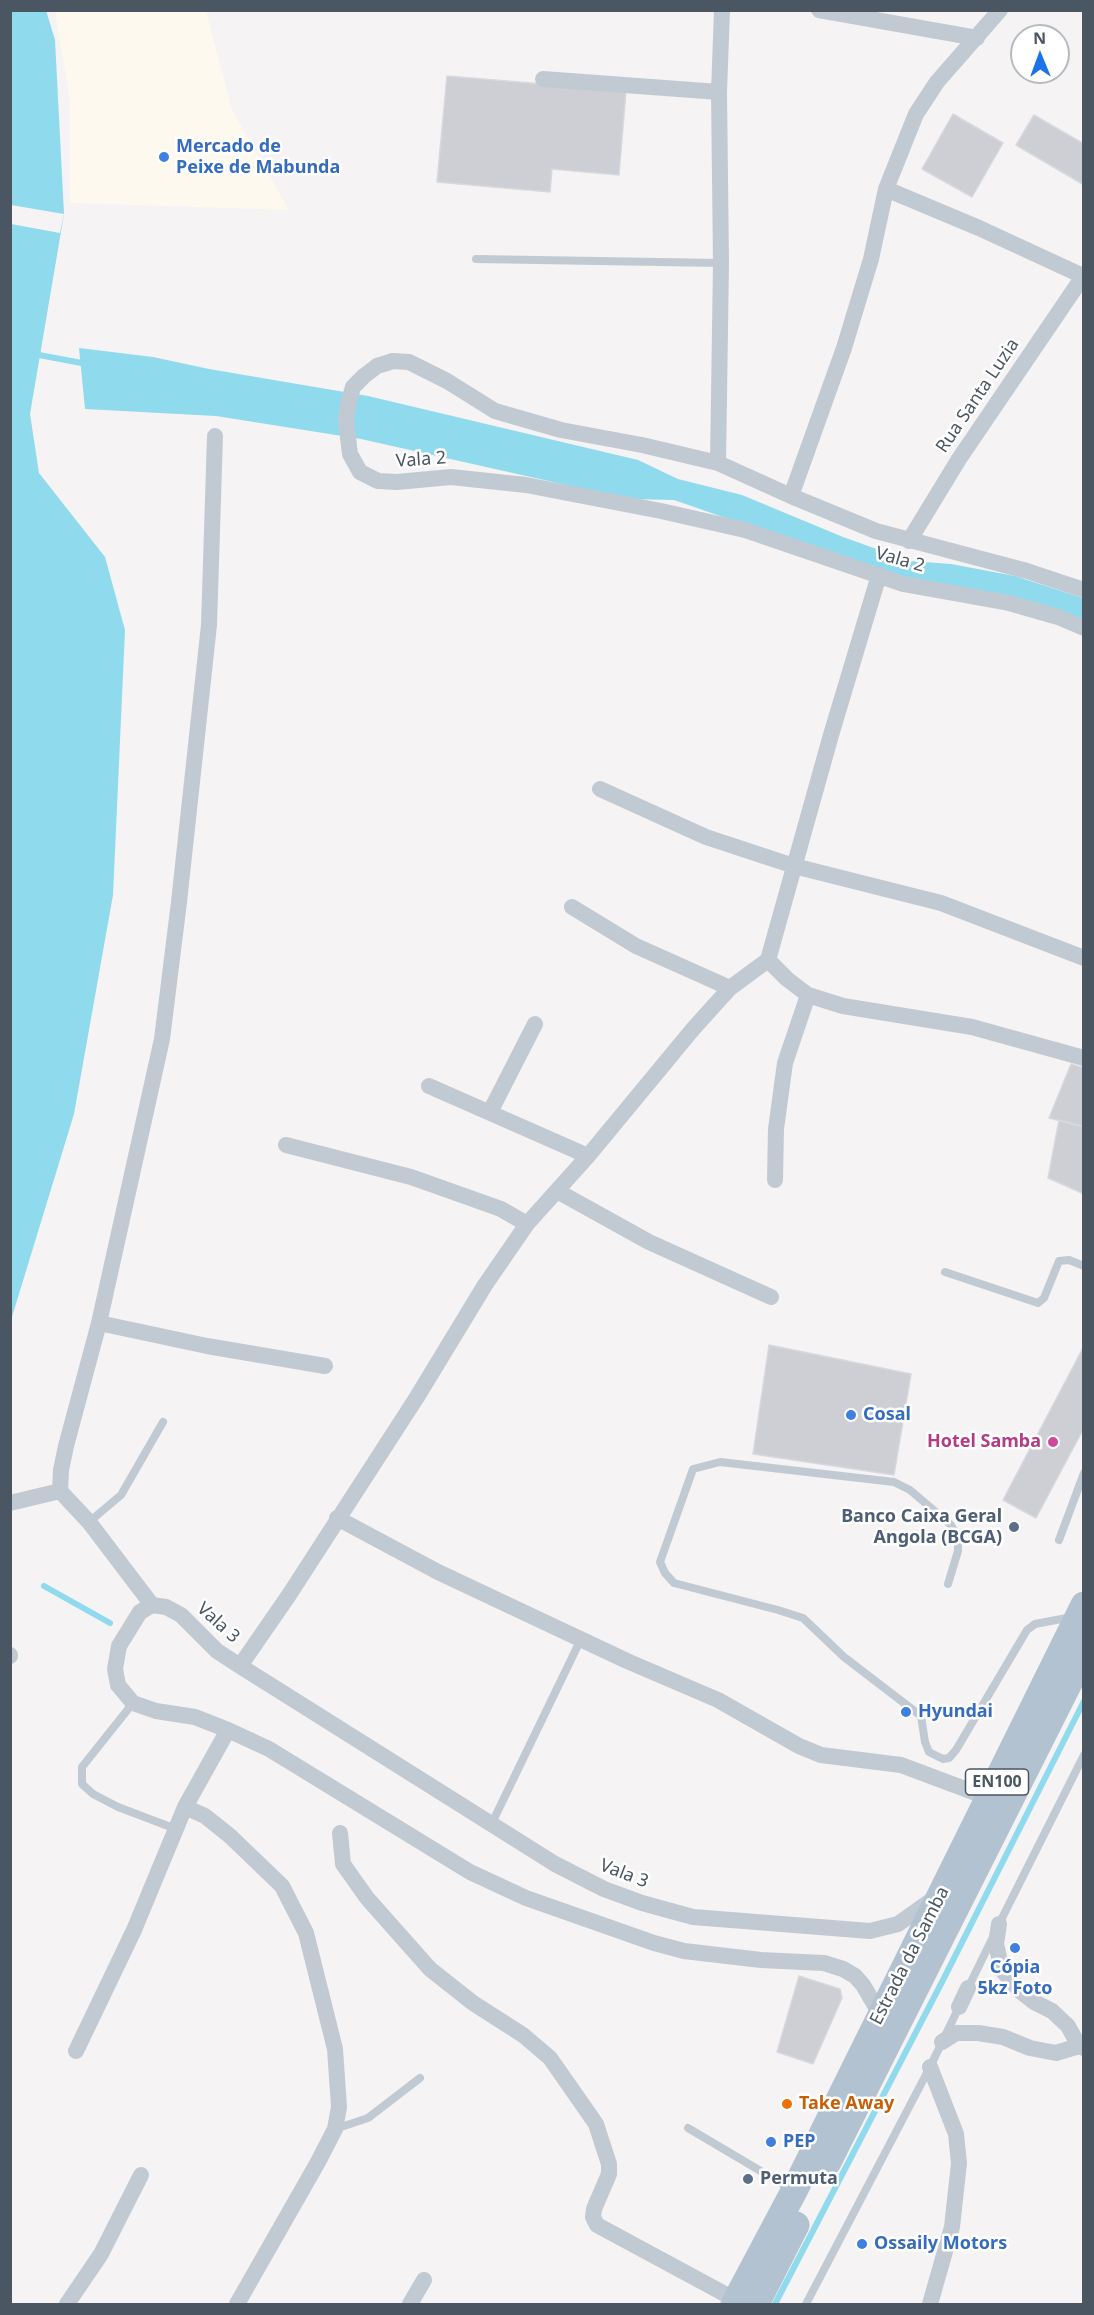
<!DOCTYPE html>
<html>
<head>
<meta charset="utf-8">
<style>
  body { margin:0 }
  #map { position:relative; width:1094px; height:2315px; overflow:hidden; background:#f5f3f3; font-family:"Noto Sans",sans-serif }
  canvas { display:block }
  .frame { position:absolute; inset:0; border:12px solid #4a5661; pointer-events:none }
  .north { position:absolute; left:1010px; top:24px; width:60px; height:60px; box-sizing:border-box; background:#fff; border:2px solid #b7bbc0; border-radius:50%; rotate:359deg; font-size:16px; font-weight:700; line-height:24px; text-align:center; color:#4a5661 }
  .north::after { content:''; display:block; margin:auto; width:21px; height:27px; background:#1a73e8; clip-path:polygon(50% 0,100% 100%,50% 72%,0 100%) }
</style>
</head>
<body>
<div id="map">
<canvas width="1094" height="2315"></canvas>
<div class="frame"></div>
<div class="north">N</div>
</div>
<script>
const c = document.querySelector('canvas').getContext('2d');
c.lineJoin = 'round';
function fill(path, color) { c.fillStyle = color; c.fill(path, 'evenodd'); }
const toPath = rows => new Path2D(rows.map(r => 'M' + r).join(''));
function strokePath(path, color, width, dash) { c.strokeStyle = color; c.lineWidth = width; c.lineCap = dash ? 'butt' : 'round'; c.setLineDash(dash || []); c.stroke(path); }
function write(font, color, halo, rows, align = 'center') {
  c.font = font + ' "Noto Sans",sans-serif'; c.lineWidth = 5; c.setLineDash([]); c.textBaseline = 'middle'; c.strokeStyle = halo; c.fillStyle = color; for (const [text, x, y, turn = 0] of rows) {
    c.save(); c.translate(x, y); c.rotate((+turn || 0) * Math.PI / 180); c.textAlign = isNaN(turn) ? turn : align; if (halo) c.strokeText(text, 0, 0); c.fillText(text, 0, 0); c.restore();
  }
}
const commercial = toPath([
  [55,11,206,11,232,110,289,210,70,203,70,100]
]);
const water = toPath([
  [46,10,55,40,64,214,30,414,39,473,105,557,125,630,113,895,74,1114,11,1320,10,11],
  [79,348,153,357,209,369,368,396,638,460,678,479,742,495,843,537,910,561,951,564,1015,576,1083,598,1083,625,907,581,674,500,629,499,361,439,216,416,85,409]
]);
const pier = toPath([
  [11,205,64,214,60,233,11,224]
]);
const stream = toPath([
  [39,355,87,364],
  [44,1586,110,1623],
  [775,2304,943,1980,1084,1701]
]);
const building = toPath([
  [447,76,626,91,619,175,552,169,550,192,437,182,447,76],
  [953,114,1003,143,972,197,922,169,953,114],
  [1034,115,1084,144,1084,185,1016,145,1034,115],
  [1071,1064,1084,1068,1084,1127,1049,1118,1071,1064],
  [1059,1120,1084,1127,1084,1194,1048,1178,1059,1120],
  [769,1345,911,1374,894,1475,753,1454,769,1345],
  [1084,1346,1084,1428,1036,1518,1003,1500,1084,1346],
  [799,1976,840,1989,842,1998,813,2064,777,2052,799,1976]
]);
const lane = toPath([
  [476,259,721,263],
  [945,1272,1038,1303,1044,1298,1059,1261,1069,1260,1084,1266],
  [89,1522,121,1495,163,1422],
  [1059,1540,1084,1473],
  [948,1584,958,1551,958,1539,951,1525,910,1490,894,1482,720,1462,693,1469,660,1562,665,1573,674,1583,778,1610,803,1618,844,1657,921,1716,925,1742,929,1752,943,1759,949,1758,956,1750,1027,1630,1035,1624,1072,1617],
  [133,1703,82,1767,82,1784,93,1794,118,1807,176,1829],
  [492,1823,581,1639],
  [998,1926,1084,1755],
  [968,1988,993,1937],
  [688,2128,791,2189],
  [335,2129,368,2118,420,2078],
  [806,2304,930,2067,959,2007]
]);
const street = toPath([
  [819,10,977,38],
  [543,79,719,92],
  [886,189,979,228,1083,276],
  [718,463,721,263,719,92,722,10],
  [791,496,844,348,871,259,886,189,916,114,937,82,1000,10],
  [909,541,959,459,1084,275],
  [1084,590,1027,571,876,531,791,496,718,463,642,445,561,430,495,411,447,381,409,362,393,361,377,366,364,376,353,387,348,405,346,421,350,454,360,472,378,481,397,482,451,477,526,485,661,511,745,530,903,584,1009,603,1058,617,1084,628],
  [600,789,706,837,794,866,941,903,1084,958],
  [572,907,636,946,730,988],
  [768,960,787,979,808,995,843,1006,972,1027,1084,1058],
  [429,1086,588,1156],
  [490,1112,535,1024],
  [286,1145,411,1177,501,1209,527,1224],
  [775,1180,776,1129,785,1063,808,995],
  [557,1191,649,1242,771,1297],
  [99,1323,207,1346,325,1366],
  [60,1491,89,1522,152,1605],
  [10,1503,60,1491,61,1470,66,1446,99,1323,162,1039,179,902,209,625,215,436],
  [337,1518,438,1572,627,1661,718,1700,799,1746,821,1755,901,1765,989,1798],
  [10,1655,10,1656],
  [240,1666,289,1595,417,1397,485,1285,527,1224,588,1156,693,1029,730,988,768,960,831,735,879,575],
  [185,1807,205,1816,230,1836,282,1886,306,1933,335,2049,339,2107,335,2129,318,2162,237,2304],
  [340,1833,343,1864,367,1898,430,1969,473,2003,523,2035,550,2058,596,2124,609,2164,609,2174,594,2209,593,2217,597,2225,736,2300],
  [999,1924,996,1944,1002,1970,1020,1991,1034,2002,1052,2011,1068,2026,1079,2046],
  [959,2007,968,1988],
  [880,2014,863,1985,855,1976,843,1969,824,1963,761,1960,684,1951,654,1943,526,1898,470,1872,269,1749,228,1730,195,1717,156,1711,133,1703,118,1685,115,1669,119,1646,140,1612,152,1605,166,1607,181,1615,217,1651,240,1666,555,1864,604,1889,642,1903,693,1917,870,1931,898,1924,936,1897],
  [942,2042,956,2033,978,2033,1003,2037,1030,2048,1056,2053,1079,2046,1084,2048],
  [76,2051,134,1930,185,1807,228,1730],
  [67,2304,101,2254,141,2175],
  [410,2304,424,2280],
  [930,2304,952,2227,959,2163,956,2134,930,2067]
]);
const primary = toPath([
  [828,2162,1084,1653],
  [734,2304,794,2191,1084,1605],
  [756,2304,796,2225]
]);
const markers = [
  [164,157,6,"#3f7fe0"],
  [851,1415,6,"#3f7fe0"],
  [1053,1442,6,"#d1479c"],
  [1014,1527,6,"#5c6f8a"],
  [906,1712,6,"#3f7fe0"],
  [1015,1948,6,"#3f7fe0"],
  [787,2104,6,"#e8710a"],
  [771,2142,6,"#3f7fe0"],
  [748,2179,6,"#5c6f8a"],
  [862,2244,6,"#3f7fe0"]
];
const shields = [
  [997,1782,63]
];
const shieldNames = [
  ["EN100",997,1782]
];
const shopNames = [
  ["Mercado de",176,147],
  ["Peixe de Mabunda",176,168],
  ["Cosal",863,1415],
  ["Hyundai",918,1712],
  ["Cópia",1015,1968,"center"],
  ["5kz Foto",1015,1989,"center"],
  ["PEP",783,2142],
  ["Ossaily Motors",874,2244]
];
const streetNames = [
  ["Rua Santa Luzia",978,396,-56],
  ["Vala 2",421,460,-4],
  ["Vala 2",900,560,16],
  ["Vala 3",218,1623,42],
  ["Vala 3",624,1874,21],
  ["Estrada da Samba",910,1956,-63]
];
const hotelNames = [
  ["Hotel Samba",1041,1442]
];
const serviceNames = [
  ["Banco Caixa Geral",1002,1517],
  ["Angola (BCGA)",1002,1538],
  ["Permuta",760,2179,"left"]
];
const foodNames = [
  ["Take Away",799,2104]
];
fill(commercial, '#fdf9ef');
fill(water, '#90daee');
fill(pier, '#f5f3f3');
strokePath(stream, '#90daee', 6);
fill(building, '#cdcfd5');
strokePath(building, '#d7d9de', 1.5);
strokePath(lane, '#c1cad2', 8);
strokePath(street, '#c1cad2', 16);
strokePath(primary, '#b3c2d1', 27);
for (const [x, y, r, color] of markers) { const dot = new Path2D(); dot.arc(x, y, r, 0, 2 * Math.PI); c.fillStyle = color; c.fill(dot); strokePath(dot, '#fff', 2); }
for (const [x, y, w] of shields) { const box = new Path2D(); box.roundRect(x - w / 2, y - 13, w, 26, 4.5); c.fillStyle = '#fff'; c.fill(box); strokePath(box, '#4a5661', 1.5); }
write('bold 16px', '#4a5661', null, shieldNames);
write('bold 18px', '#366cbe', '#fff', shopNames, 'left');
write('18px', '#4a5661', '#fff', streetNames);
write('bold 18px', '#b23c85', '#fff', hotelNames, 'right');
write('bold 18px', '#4e5e75', '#fff', serviceNames, 'right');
write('bold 18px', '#c56008', '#fff', foodNames, 'left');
</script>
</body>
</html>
